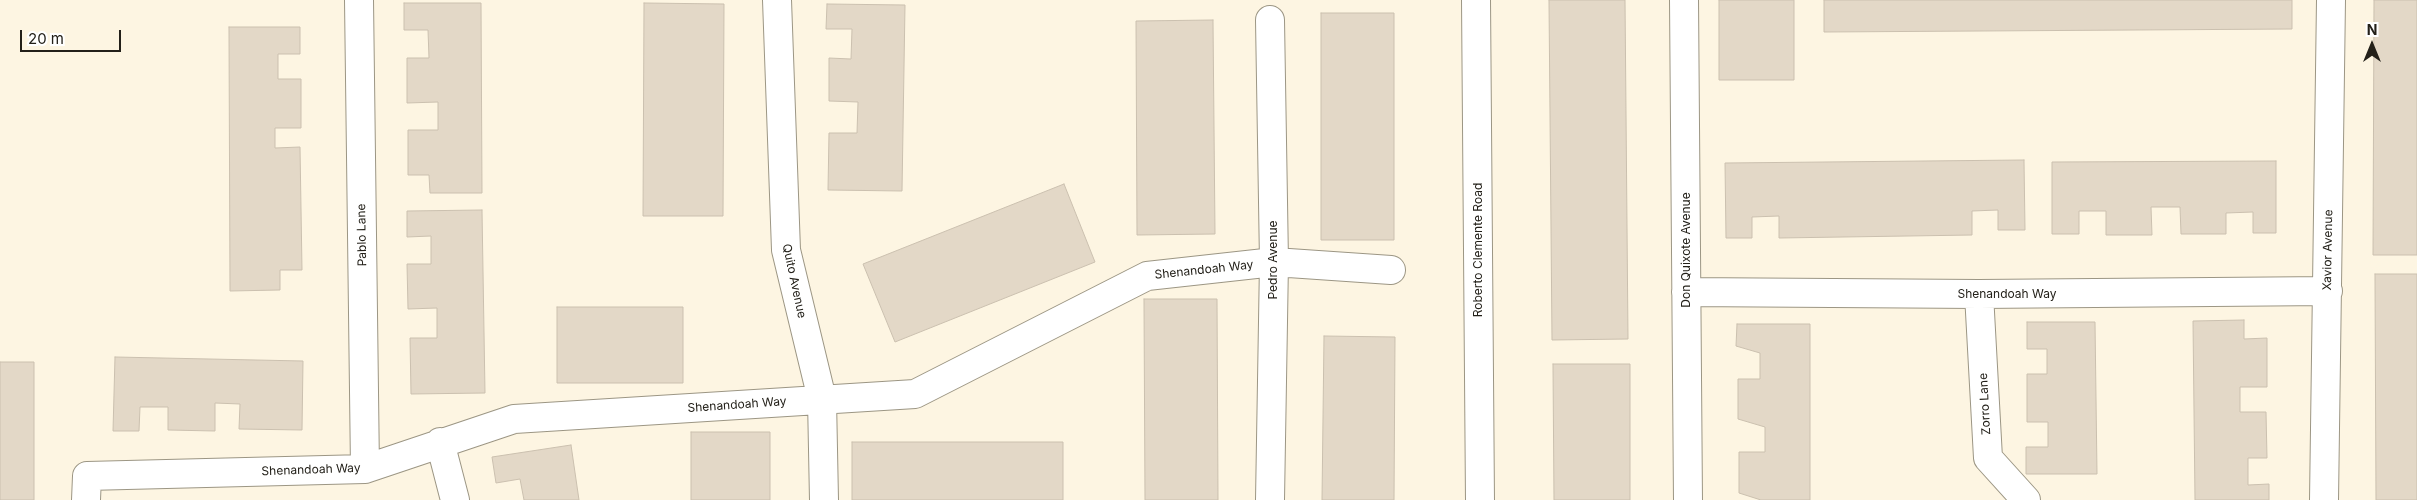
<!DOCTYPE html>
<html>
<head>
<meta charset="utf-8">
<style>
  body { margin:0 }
  #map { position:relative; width:2417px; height:500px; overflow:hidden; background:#fdf5e2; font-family:Inter,sans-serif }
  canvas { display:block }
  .north { position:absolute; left:2347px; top:20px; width:50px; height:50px; -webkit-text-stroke:4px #fff; paint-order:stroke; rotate:0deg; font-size:14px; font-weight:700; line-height:20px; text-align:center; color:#232019 }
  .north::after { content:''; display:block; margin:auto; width:18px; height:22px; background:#232019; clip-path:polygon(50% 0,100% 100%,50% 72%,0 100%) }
  .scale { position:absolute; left:20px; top:30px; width:101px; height:22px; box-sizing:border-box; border:2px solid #232019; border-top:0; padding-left:6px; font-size:15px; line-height:18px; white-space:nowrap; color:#232019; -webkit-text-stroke:4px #fff; paint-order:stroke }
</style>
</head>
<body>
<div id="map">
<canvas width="2417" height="500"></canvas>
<div class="north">N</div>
<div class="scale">20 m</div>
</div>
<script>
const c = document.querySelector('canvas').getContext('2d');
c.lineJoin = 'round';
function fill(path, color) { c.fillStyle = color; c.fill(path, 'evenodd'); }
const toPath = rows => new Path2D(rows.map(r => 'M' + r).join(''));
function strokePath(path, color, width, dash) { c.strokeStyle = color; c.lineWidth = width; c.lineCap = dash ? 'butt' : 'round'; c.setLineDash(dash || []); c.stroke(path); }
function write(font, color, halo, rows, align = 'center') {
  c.font = font + ' Inter,sans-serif'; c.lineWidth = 4; c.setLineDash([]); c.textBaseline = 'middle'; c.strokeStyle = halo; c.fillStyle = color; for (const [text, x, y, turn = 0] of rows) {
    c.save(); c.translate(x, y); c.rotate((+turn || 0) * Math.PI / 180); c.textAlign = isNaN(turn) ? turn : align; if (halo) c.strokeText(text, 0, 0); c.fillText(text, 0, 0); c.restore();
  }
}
const building = toPath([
  [1549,0,1625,0,1628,339,1552,340,1549,0],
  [1719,0,1794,0,1794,80,1719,80,1719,0],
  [1824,0,2292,0,2292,29,1824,32,1824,0],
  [2374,0,2417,0,2417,255,2373,255,2374,0],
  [404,3,481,3,482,193,430,193,429,175,408,175,408,130,438,130,438,102,407,103,407,58,429,58,428,30,404,30,404,3],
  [644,3,724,4,723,216,643,216,644,3],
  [827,4,905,5,902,191,828,190,829,133,857,133,858,102,829,101,829,58,851,59,852,29,826,29,827,4],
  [1321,13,1394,13,1394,240,1321,240,1321,13],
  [1213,20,1215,234,1137,235,1136,21,1213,20],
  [229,27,300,27,300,54,278,54,278,79,301,79,301,128,275,128,275,148,300,147,302,270,280,270,280,290,230,291,229,27],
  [2024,160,2025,230,1998,230,1998,210,1972,211,1972,235,1779,238,1779,216,1752,217,1752,238,1726,238,1725,163,2024,160],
  [2276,161,2276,233,2253,233,2253,212,2226,213,2226,234,2181,234,2180,207,2151,207,2152,235,2106,235,2106,211,2079,211,2079,234,2052,234,2052,162,2276,161],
  [1064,184,1095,262,895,342,863,264,1064,184],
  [482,210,485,393,411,394,410,338,437,338,437,308,408,309,407,264,431,264,431,236,407,237,407,211,482,210],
  [2375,274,2417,274,2417,500,2376,500,2375,274],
  [1144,299,1217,299,1218,500,1145,500,1144,299],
  [557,307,683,307,683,383,557,383,557,307],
  [2244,320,2244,339,2267,338,2267,387,2240,387,2240,412,2266,412,2267,458,2248,458,2248,485,2269,484,2269,500,2195,500,2193,321,2244,320],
  [2027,322,2095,322,2097,474,2026,474,2026,447,2048,447,2048,422,2027,422,2027,374,2047,374,2047,349,2027,349,2027,322],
  [1737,324,1810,324,1810,500,1761,500,1739,493,1739,452,1765,452,1765,427,1738,419,1738,379,1760,379,1760,353,1736,346,1737,324],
  [1324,336,1395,337,1394,500,1322,500,1324,336],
  [115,357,303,361,302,430,239,429,240,404,215,403,215,431,168,430,168,407,140,407,139,431,113,431,115,357],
  [0,362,34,362,34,500,0,500,0,362],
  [1553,364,1630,364,1630,500,1554,500,1553,364],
  [691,432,770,432,770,500,691,500,691,432],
  [852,442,1063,442,1063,500,852,500,852,442],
  [571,445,579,500,524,500,520,479,496,483,492,457,571,445]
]);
const minor = toPath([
  [359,0,365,469],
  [777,0,786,250,822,399,824,500],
  [1476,0,1480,500],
  [1684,0,1688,500],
  [1270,20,1274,262,1270,500],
  [1686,292,1979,294,2328,291],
  [1979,294,1988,458,2026,500],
  [440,442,455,500],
  [86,500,87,476,365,469,514,419,915,394,1147,276,1274,262,1391,270],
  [2324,500,2331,0]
]);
const streetNames = [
  ["Pablo Lane",362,235,-91],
  ["Roberto Clemente Road",1478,250,-90],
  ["Don Quixote Avenue",1686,250,-90],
  ["Xavior Avenue",2328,250,-89],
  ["Pedro Avenue",1273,260,-90],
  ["Shenandoah Way",1204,270,-6],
  ["Quito Avenue",794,281,78],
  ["Shenandoah Way",2007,294],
  ["Zorro Lane",1985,404,-93],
  ["Shenandoah Way",737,405,-4],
  ["Shenandoah Way",311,470,-2]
];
fill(building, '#e3d8c7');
strokePath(building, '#cbc0af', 1);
strokePath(minor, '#9c9684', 30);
strokePath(minor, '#fff', 28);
write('12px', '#232019', '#fff', streetNames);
</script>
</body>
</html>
